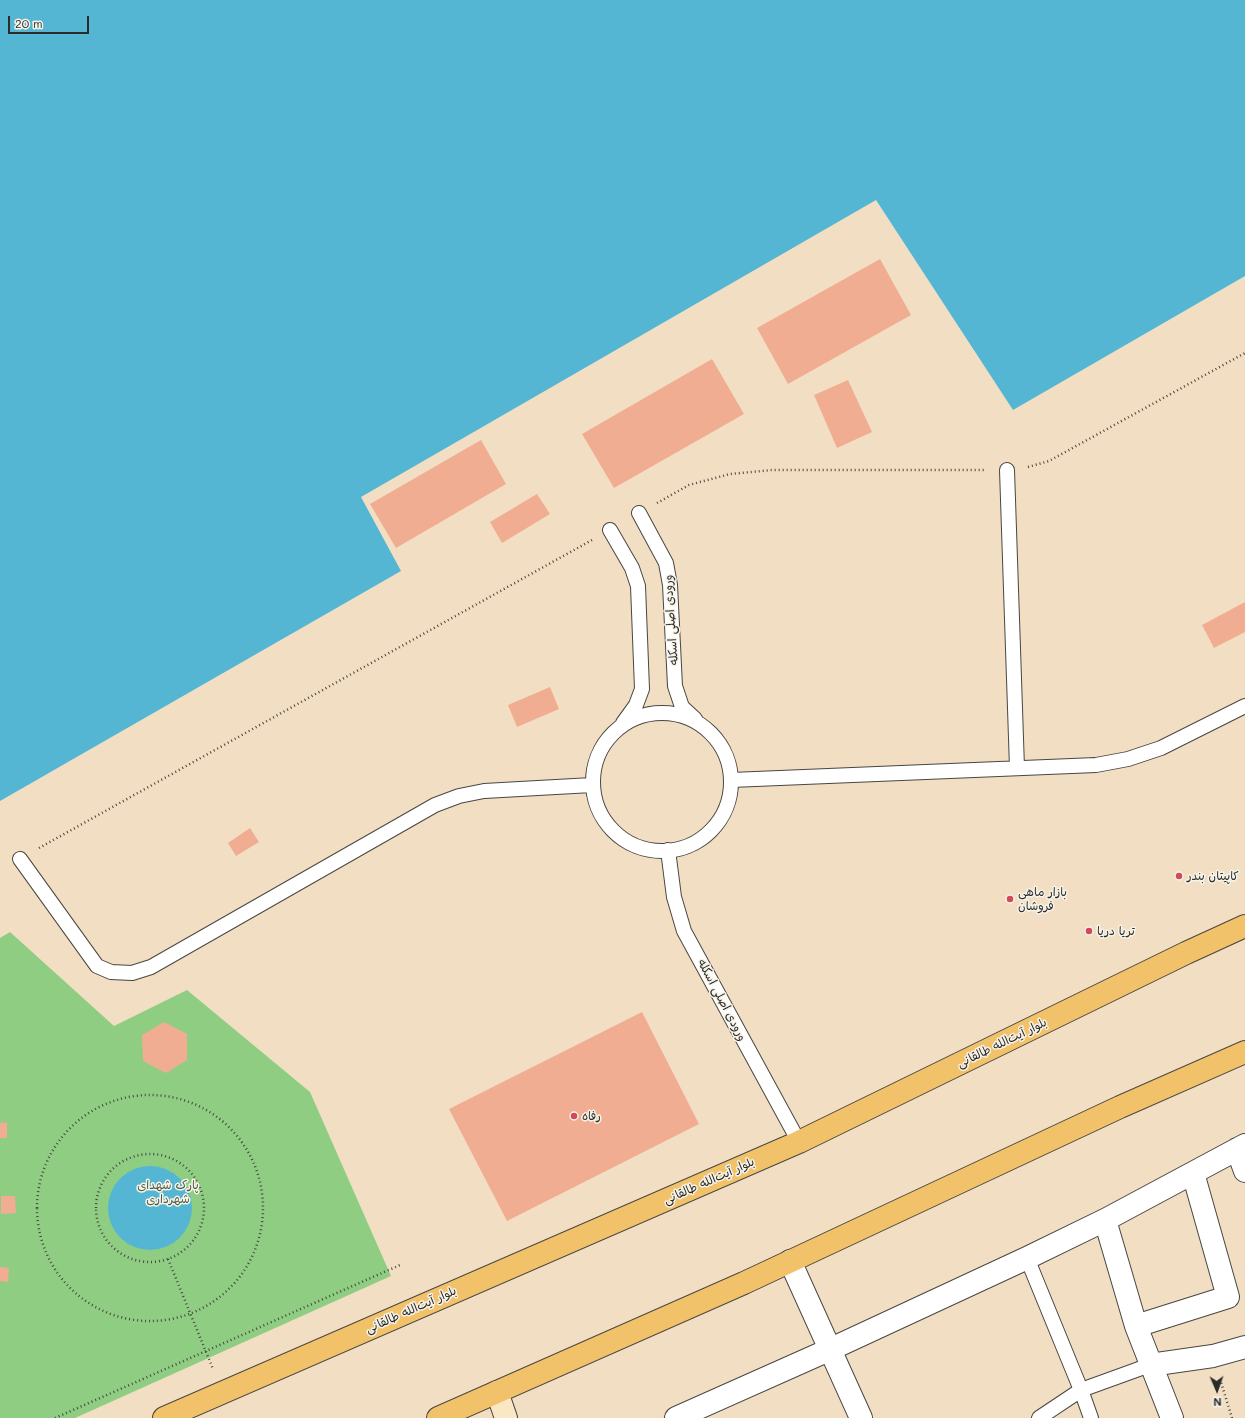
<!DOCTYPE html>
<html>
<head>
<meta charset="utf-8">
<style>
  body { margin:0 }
  #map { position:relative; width:1245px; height:1418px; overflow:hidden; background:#f2dfc3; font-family:Mali,sans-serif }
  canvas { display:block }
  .north { position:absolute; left:1197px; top:1370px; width:40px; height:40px; -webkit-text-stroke:3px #f7f3e8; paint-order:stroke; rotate:178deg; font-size:11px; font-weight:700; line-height:16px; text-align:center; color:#2b2b2b }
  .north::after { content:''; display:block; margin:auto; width:14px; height:18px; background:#2b2b2b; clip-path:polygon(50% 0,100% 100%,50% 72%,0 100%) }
  .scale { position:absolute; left:8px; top:16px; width:81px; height:18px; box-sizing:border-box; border:2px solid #2b2b2b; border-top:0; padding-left:5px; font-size:12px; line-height:14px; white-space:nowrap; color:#2b2b2b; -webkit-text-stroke:3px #f7f3e8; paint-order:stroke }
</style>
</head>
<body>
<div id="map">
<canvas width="1245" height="1418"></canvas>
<div class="north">N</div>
<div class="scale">20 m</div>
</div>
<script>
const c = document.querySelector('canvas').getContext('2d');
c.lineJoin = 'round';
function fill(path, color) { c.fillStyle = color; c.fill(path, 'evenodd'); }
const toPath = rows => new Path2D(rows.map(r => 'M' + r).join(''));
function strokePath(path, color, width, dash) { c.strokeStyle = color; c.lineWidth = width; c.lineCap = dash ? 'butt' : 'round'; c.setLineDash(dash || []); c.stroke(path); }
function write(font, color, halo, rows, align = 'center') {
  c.font = font + ' Mali,"Playpen Sans Arabic",sans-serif'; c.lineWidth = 3; c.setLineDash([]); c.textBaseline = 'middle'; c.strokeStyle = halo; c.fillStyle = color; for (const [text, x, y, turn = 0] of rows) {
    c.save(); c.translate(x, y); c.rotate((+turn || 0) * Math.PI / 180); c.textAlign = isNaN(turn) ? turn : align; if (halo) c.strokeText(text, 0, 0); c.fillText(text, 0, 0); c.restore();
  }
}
const green = toPath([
  [10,932,114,1026,187,990,310,1092,391,1276,75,1418,0,1418,0,938]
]);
const water = toPath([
  [0,0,1245,0,1245,276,1013,410,876,200,361,497,401,571,0,801],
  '108 1208a42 42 0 1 1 84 0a42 42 0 1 1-84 0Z'
]);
const building = toPath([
  [880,259,911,315,788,384,757,328],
  [712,359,744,414,614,488,582,434],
  [848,380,872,432,837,448,814,395],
  [481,440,506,484,396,548,370,504],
  [537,494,550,514,502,543,490,522],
  [1245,602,1245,632,1214,648,1202,625],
  [550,687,559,709,517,727,508,705],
  [250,828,259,842,236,856,228,843],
  [642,1012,699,1124,507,1221,449,1109],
  [164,1022,187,1034,187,1060,166,1073,143,1061,142,1035],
  [7,1122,7,1138,0,1138,0,1123],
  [1,1196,15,1196,16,1213,1,1214],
  [0,1267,9,1268,8,1282,0,1281]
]);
const path = toPath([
  [1028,467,1049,461,1245,353],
  [657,503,689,485,730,474,772,470,986,470],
  [39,848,592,540],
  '37 1208a113 113 0 1 1 226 0a113 113 0 1 1-226 0Z',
  '96 1208a54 54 0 1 1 108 0a54 54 0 1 1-108 0Z',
  [168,1259,213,1369],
  [1220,1379,1232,1418],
  [55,1418,400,1265]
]);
const lane = toPath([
  [1007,470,1017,768],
  [639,513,666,563,670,585,675,686,682,707,695,719],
  [610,530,632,568,638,586,642,689,636,705,623,723],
  '593 782a69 69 0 1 1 138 0a69 69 0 1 1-138 0Z',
  [731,780,1096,765,1128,759,1161,748,1245,706],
  [668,850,674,897,684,931,799,1142],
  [20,859,97,966,111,972,132,973,151,967,435,805,459,796,484,791,592,785],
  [1027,1258,1081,1390,1091,1418],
  [1039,1418,1081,1390,1150,1365]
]);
const street = toPath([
  [1237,1149,1245,1171],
  [1105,1220,1136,1326,1172,1418],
  [790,1261,861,1418],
  [1136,1326,1228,1297,1193,1173],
  [1150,1365,1213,1356,1245,1347],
  [676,1418,831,1349,1027,1258,1105,1220,1245,1145]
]);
const secondary = toPath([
  [497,1392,506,1418]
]);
const primary = toPath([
  [164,1418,799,1142,1186,953,1245,926],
  [438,1418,744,1283,1120,1107,1245,1052]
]);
const markers = [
  [1179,876,4,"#d1495b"],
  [1010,899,4,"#d1495b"],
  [1089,931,4,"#d1495b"],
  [574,1116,4,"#d1495b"]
];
const streetNames = [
  ["ورودی اصلی اسکله",671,620,-94],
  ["ورودی اصلی اسکله",722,1000,62],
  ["بلوار آیت‌الله طالقانی",1002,1043,-26],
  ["بلوار آیت‌الله طالقانی",709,1181,-24],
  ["بلوار آیت‌الله طالقانی",411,1310,-24]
];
const poiNames = [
  ["کاپیتان بندر",1187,876],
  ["بازار ماهی",1018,892],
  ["فروشان",1018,906],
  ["تریا دریا",1097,931],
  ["رفاه",582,1116]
];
const parkNames = [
  ["پارک شهدای",168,1185],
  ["شهرداری",168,1199]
];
fill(green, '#8fcd83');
fill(water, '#54b6d3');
fill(building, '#f1ad92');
strokePath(lane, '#494642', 16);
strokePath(street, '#494642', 24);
strokePath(secondary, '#494642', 24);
strokePath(primary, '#494642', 24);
strokePath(path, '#494642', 2.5, [1, 3]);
strokePath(lane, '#fff', 14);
strokePath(street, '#fff', 22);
strokePath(secondary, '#fae7c3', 22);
strokePath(primary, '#f2c26a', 22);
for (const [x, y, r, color] of markers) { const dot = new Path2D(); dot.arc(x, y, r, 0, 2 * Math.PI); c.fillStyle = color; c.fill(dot); strokePath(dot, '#f7f3e8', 1.5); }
write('12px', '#2b2b2b', '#f7f3e8', streetNames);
write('12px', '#2b2b2b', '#f7f3e8', poiNames, 'left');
write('12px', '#495c45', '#f7f3e8', parkNames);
</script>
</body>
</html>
